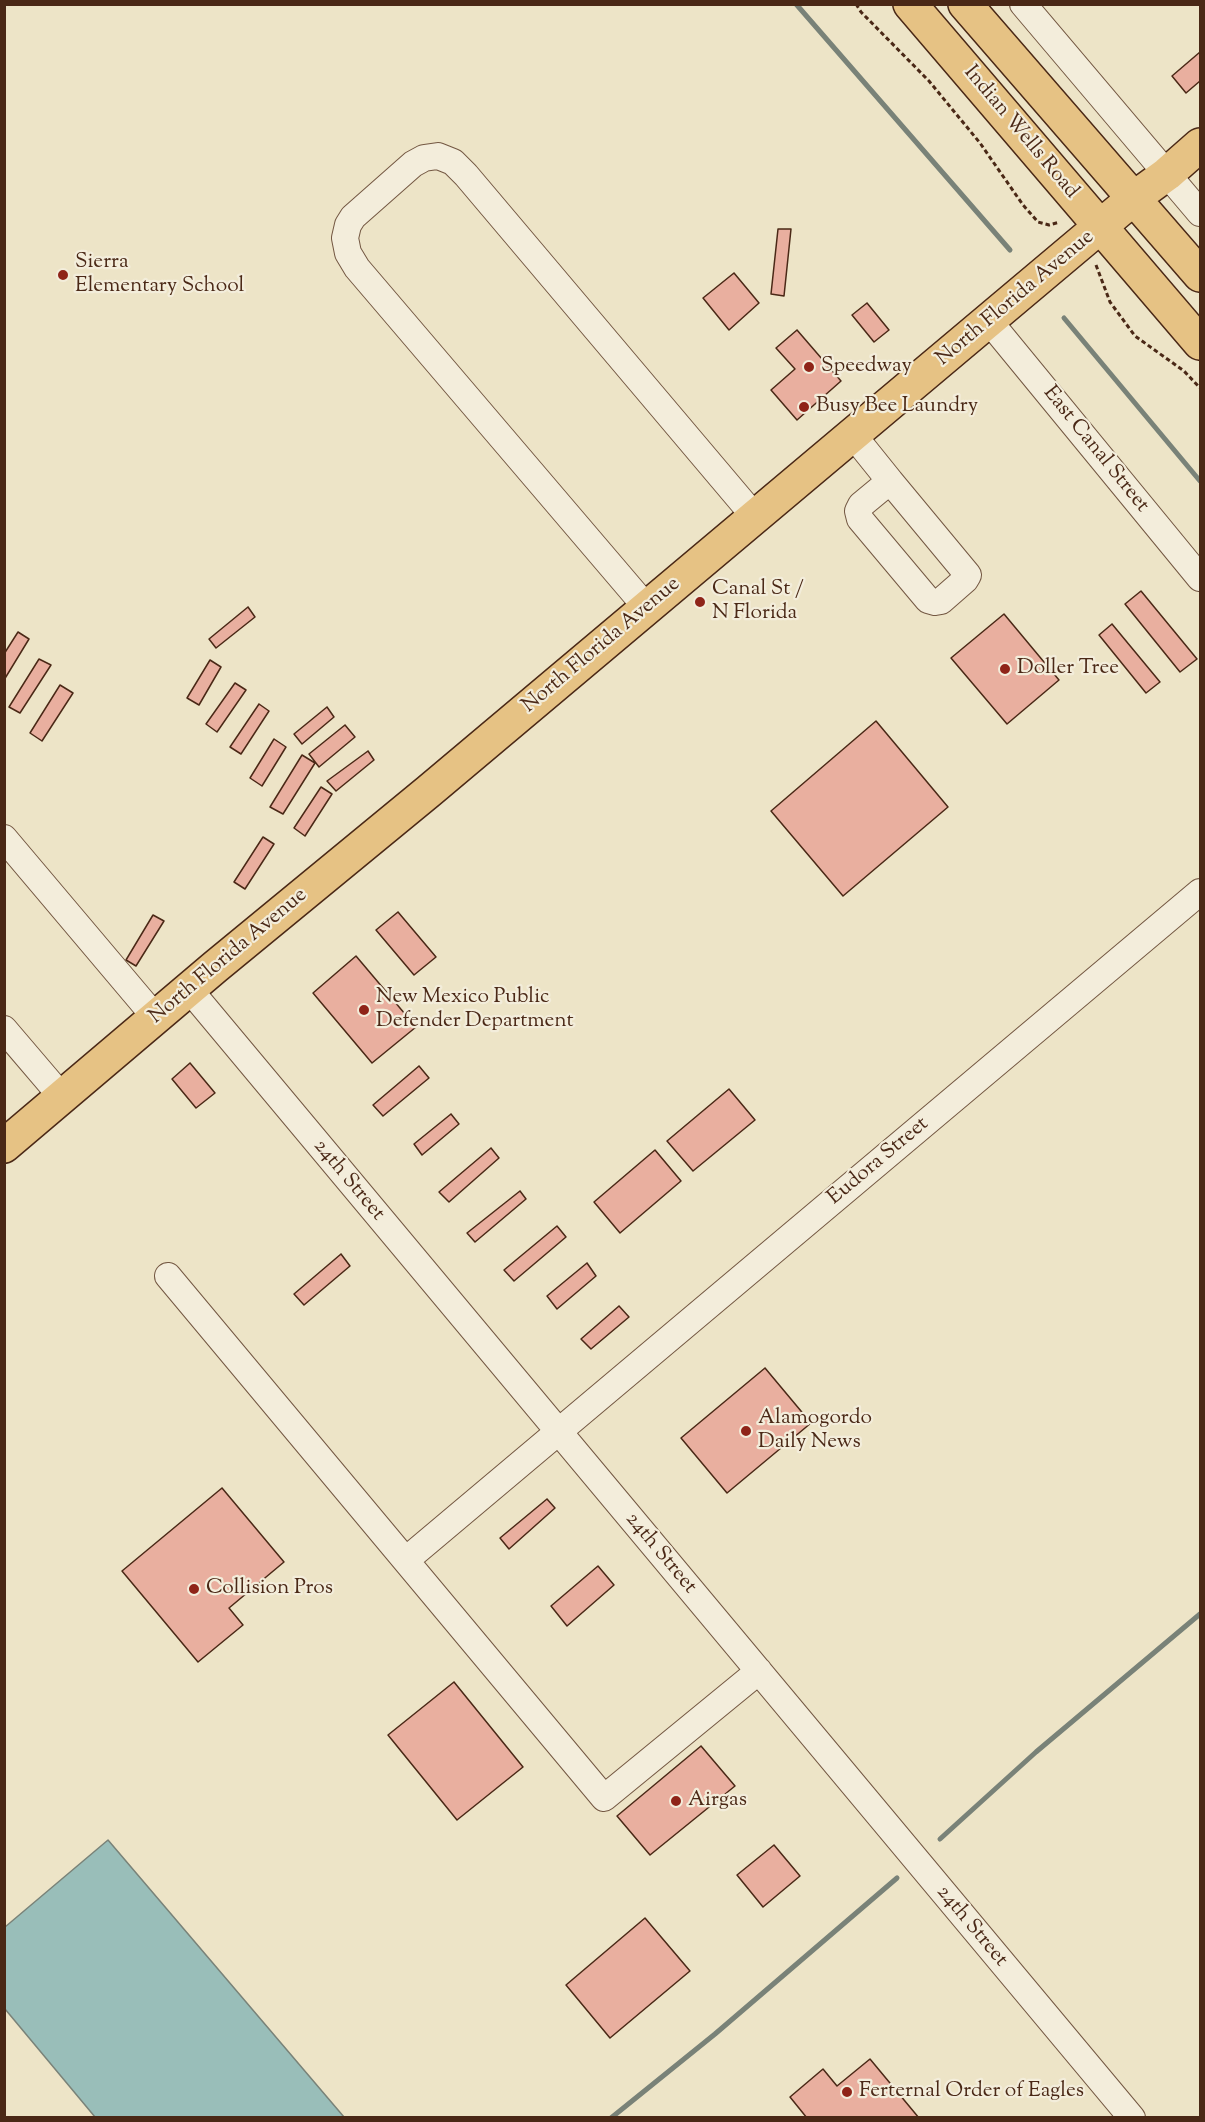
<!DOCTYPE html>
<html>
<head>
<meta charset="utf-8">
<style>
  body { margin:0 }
  #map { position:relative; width:1205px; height:2122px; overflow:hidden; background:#ede4c7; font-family:"Sorts Mill Goudy",serif }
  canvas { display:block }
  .frame { position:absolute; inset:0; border:6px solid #4a2816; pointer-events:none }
</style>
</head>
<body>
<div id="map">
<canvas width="1205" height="2122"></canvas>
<div class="frame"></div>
</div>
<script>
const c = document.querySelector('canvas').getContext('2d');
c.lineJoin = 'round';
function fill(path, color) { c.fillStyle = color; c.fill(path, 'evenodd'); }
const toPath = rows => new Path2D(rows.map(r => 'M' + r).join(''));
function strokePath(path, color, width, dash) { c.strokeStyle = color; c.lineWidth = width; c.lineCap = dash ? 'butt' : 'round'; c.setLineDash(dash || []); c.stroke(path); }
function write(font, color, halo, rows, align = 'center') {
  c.font = font + ' "Sorts Mill Goudy",serif'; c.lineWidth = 4.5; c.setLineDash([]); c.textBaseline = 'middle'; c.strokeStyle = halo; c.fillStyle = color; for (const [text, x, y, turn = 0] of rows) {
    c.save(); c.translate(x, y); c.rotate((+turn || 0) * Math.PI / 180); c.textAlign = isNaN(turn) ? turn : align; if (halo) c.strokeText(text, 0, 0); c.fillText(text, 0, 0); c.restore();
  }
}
const water = toPath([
  [108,1840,344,2117,95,2117,5,2009,5,1927,108,1840]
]);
const stream = toPath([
  [796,4,1010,250],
  [1064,318,1200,481],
  [940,1839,1036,1752,1200,1614],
  [611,2118,715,2034,897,1878]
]);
const building = toPath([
  [1200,52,1200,81,1186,93,1172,76,1200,52],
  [778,229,791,229,784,296,771,294,778,229],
  [734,273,759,303,729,330,703,298,734,273],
  [867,303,889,330,874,342,852,315,867,303],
  [797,330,841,381,797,420,771,390,795,369,776,348,797,330],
  [1141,591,1197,659,1180,672,1125,604,1141,591],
  [248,607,255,617,216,648,209,639,248,607],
  [1004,614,1059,680,1007,724,951,658,1004,614],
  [1112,624,1160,682,1146,693,1099,635,1112,624],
  [18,632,29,639,4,680,4,654,18,632],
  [39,659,51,665,20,713,9,707,39,659],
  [210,660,221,667,199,705,187,698,210,660],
  [235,683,246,690,217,732,206,724,235,683],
  [60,685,73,693,42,741,30,733,60,685],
  [259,704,269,711,241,754,230,747,259,704],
  [327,707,334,717,302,744,294,734,327,707],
  [876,721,948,807,843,896,771,811,876,721],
  [345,725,355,737,319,767,309,754,345,725],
  [274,739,286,747,262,786,250,778,274,739],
  [368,751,374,760,336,791,327,781,368,751],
  [302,755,315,763,283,814,270,807,302,755],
  [321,787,332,794,305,836,294,828,321,787],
  [263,837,274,844,245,889,234,882,263,837],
  [398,912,436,957,414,975,376,930,398,912],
  [153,915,164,921,136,966,126,960,153,915],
  [356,956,416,1027,372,1063,313,993,356,956],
  [190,1063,215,1093,196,1108,172,1079,190,1063],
  [419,1066,429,1078,383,1116,373,1105,419,1066],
  [729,1089,755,1120,693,1171,667,1141,729,1089],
  [451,1114,459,1124,422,1155,414,1144,451,1114],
  [491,1148,499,1158,449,1202,439,1192,491,1148],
  [655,1150,681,1181,620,1233,594,1202,655,1150],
  [520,1191,526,1199,475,1242,467,1233,520,1191],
  [557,1226,566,1237,514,1281,504,1270,557,1226],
  [341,1254,350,1266,304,1305,294,1294,341,1254],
  [587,1263,596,1276,557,1309,547,1296,587,1263],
  [619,1306,629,1317,591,1349,581,1339,619,1306],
  [765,1368,811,1423,727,1493,681,1438,765,1368],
  [222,1488,284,1562,229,1608,243,1625,198,1662,122,1571,222,1488],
  [547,1499,555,1508,509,1549,500,1538,547,1499],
  [598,1566,614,1585,567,1626,551,1606,598,1566],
  [454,1682,523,1767,457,1820,388,1735,454,1682],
  [701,1746,735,1786,650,1855,617,1816,701,1746],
  [774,1845,800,1876,763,1907,737,1875,774,1845],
  [645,1918,690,1971,610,2038,566,1985,645,1918],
  [870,2059,919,2118,807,2118,790,2097,823,2069,837,2086,870,2059]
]);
const path = toPath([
  [856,4,861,12,929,81,980,143,1023,205,1038,222,1049,225,1060,222],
  [1096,265,1110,302,1135,336,1184,371,1200,388]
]);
const minor = toPath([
  [1023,4,1200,213],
  [989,321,1200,578],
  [853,435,890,481,861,505,858,511,860,519,928,600,935,602,941,601,965,580,968,575,890,481],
  [647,608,357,268,348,253,345,238,348,225,353,217,413,164,424,158,438,156,453,162,466,175,755,517],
  [4,838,156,1018],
  [189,989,1132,2118],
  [4,1029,62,1097],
  [168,1276,604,1798,759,1671],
  [406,1560,1200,892]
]);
const major = toPath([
  [910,4,1200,343],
  [965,4,1200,275],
  [4,1146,215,967,429,791,1134,198,1167,174,1200,145]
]);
const markers = [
  [63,275,6,"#8f2418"],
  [809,367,6,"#8f2418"],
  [804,407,6,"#8f2418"],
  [700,602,6,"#8f2418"],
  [1005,669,6,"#8f2418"],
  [364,1010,6,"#8f2418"],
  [746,1431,6,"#8f2418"],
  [194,1589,6,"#8f2418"],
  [676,1801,6,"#8f2418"],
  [847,2092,6,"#8f2418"]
];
const streetNames = [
  ["Indian Wells Road",1020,133,50],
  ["North Florida Avenue",1016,299,-40],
  ["East Canal Street",1095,450,51],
  ["North Florida Avenue",602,646,-40],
  ["North Florida Avenue",229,957,-40],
  ["Eudora Street",879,1162,-40],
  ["24th Street",348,1181,50],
  ["24th Street",660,1554,50],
  ["24th Street",971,1927,50]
];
const poiNames = [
  ["Sierra",75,263],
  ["Elementary School",75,287],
  ["Speedway",821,367],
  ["Busy Bee Laundry",816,407],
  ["Canal St /",712,590],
  ["N Florida",712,614],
  ["Doller Tree",1017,669],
  ["New Mexico Public",376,998],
  ["Defender Department",376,1022],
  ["Alamogordo",758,1419],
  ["Daily News",758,1443],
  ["Collision Pros",206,1589],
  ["Airgas",688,1801],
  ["Ferternal Order of Eagles",859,2092]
];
fill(water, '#99beb9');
strokePath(water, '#798278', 1.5);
strokePath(stream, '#798278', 5);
fill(building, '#e9af9f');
strokePath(building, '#4a2816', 1.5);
strokePath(minor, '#735742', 28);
strokePath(major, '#4a2816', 36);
strokePath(path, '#4a2816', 3, [4.5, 3]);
strokePath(minor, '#f3eddb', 26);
strokePath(major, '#e6c284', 33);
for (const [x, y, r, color] of markers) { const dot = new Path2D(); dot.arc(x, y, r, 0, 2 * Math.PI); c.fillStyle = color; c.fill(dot); strokePath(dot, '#f3eddb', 2); }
write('21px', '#4a2816', '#f3eddb', streetNames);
write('21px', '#4a2816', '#f3eddb', poiNames, 'left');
</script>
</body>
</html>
